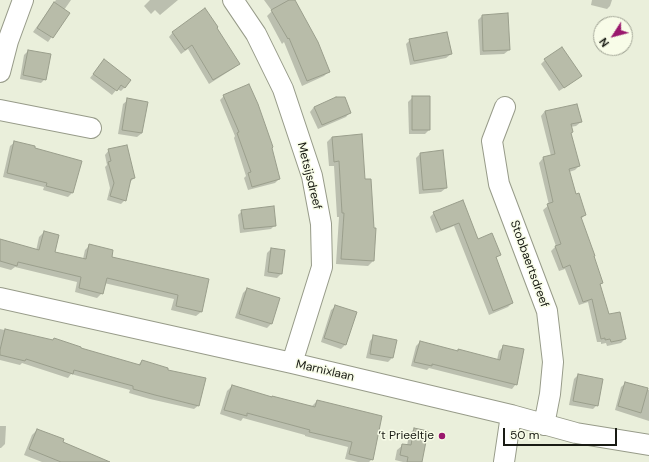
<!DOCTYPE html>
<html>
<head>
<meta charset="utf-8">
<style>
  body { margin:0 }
  #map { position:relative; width:649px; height:462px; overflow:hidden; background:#eaefdb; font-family:"DM Sans",sans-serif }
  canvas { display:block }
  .north { position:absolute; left:593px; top:16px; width:40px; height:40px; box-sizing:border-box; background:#f8fce8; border:1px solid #9fa293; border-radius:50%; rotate:234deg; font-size:11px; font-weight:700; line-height:16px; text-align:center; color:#191b14 }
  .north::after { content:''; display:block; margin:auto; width:14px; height:18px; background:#9a186d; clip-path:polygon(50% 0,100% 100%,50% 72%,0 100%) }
  .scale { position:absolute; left:503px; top:428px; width:114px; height:18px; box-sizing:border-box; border:2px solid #191b14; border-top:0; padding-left:5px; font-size:12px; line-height:14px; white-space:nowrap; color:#191b14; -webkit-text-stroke:3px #f8fce8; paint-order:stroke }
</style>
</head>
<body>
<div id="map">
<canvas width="649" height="462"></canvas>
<div class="north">N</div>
<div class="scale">50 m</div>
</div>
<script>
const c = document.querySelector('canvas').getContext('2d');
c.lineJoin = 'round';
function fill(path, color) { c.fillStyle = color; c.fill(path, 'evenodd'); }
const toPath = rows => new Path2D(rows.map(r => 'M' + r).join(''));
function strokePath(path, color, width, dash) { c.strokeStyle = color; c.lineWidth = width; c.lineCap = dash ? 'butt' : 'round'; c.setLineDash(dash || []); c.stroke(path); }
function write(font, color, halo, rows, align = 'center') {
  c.font = font + ' "DM Sans",sans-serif'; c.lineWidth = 3; c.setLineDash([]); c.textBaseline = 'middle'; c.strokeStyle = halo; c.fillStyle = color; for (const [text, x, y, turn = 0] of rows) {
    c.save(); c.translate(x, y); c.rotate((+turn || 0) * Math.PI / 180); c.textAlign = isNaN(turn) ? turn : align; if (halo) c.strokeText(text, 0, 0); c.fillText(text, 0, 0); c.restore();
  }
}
const shadow = toPath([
  [56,0,71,0,64,10,69,13,48,42,33,32],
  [150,0,178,0,160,15,155,10,151,14,144,6],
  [264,0,294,0,329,71,324,76,302,86,284,42,282,44,267,16,272,11],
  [592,0,612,0,610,6,607,9,591,5],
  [482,16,509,50,504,54,480,55,478,20],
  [216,28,238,64,234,68,209,84,188,49,181,54,169,37,173,32],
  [410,40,451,54,446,58,410,65,406,44],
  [28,51,45,79,41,83,20,79,24,55],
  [104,60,125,87,121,91,117,89,112,95,90,78],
  [545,60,576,80,559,91,541,64],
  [224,96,279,179,275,183,248,190,244,178,246,176,234,138,235,136,220,100],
  [413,97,429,130,425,134,409,134,408,102],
  [128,100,142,133,137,137,118,134,123,104],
  [314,107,350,112,346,117,318,129,310,112],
  [545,111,581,122,576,126,570,127,570,133,579,166,575,170,569,172,575,195,585,215,581,219,602,283,599,286,609,315,625,339,621,343,607,346,606,343,601,344,601,342,597,342,588,302,579,305,565,269,559,271,551,251,556,246,543,210,549,205,539,163,543,158,551,156,541,116],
  [332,137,364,180,373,261,368,266,336,264,339,217,337,217,334,166,329,166,327,142],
  [15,142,34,149,72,193,68,197,43,190,44,187,3,177,10,146],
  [109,150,134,178,130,182,125,200,121,204,107,200,110,188,105,167,107,165,105,155],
  [442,152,446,188,441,192,419,194,416,158,420,154],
  [463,201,477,240,499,255,495,259,512,303,508,307,489,315,454,226,436,233,430,217,434,213],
  [242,211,275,225,271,229,240,233,238,215],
  [44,232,54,253,83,259,85,250,90,245,111,257,208,280,201,312,196,316,171,310,174,299,104,283,102,293,97,298,75,292,77,282,15,267,11,270,0,267,0,240,36,251,39,237],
  [271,249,281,274,277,278,264,276,267,253],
  [247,289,279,298,271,324,267,328,235,318,243,293],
  [336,306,356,313,345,345,341,349,321,342,331,310],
  [0,329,52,341,138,365,142,361,199,405,194,409,150,399,129,393,130,390,71,374,68,378,22,363,20,365,0,360],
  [374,336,392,358,388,362,366,358,370,341],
  [420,342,457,352,458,350,497,360,499,351,503,347,516,384,512,389,429,368,427,370,411,366,416,346],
  [578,375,597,405,593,409,569,405,574,379],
  [626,383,649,390,649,421,615,410,621,387],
  [232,386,272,398,312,406,317,401,372,459,369,462,358,462,345,459,348,447,305,436,305,435,243,418,241,421,220,414,227,391],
  [0,426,6,426,5,444,1,448,0,448],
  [414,429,421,462,403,462,395,460,397,450,403,445,407,446,409,434],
  [37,430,62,442,107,462,42,462,24,455,32,435]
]);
const building = toPath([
  [289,0,295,0,318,42,330,72,307,81,289,38,288,39,271,10,289,0],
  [54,2,70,13,53,38,37,28,54,2],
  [205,8,218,27,217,28,240,64,213,80,192,45,185,50,172,32,205,8],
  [508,13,510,50,483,51,482,15,508,13],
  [447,32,452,54,414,61,409,39,447,32],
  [562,47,582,76,564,88,544,59,562,47],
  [28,50,51,54,46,80,23,75,28,50],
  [104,59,131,80,125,88,121,85,117,91,93,74,104,59],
  [249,84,258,104,273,147,272,148,280,179,252,187,248,173,251,172,237,133,239,132,223,95,249,84],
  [412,96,430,96,430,130,412,130,412,96],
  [336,97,345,97,351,113,322,125,314,107,336,97],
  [127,98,148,102,142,133,122,130,127,98],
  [577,104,582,122,571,124,573,132,571,133,580,166,569,169,576,194,579,193,586,215,581,217,595,256,594,256,603,283,600,284,609,314,620,312,626,339,611,342,610,339,605,340,605,338,601,339,592,299,583,302,570,265,563,268,555,246,561,244,547,204,553,202,543,157,555,154,545,111,577,104],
  [362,134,365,179,371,179,374,228,376,228,374,261,341,259,344,213,342,213,339,161,334,162,332,137,362,134],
  [14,141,35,146,35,148,82,161,73,193,46,186,47,183,7,173,14,141],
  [127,145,135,178,131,179,126,201,110,196,114,183,108,162,111,161,108,149,127,145],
  [443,150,447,188,423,190,420,153,443,150],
  [463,200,478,239,492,233,501,255,496,257,513,303,493,311,459,223,441,230,433,212,463,200],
  [274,206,276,226,244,229,241,210,274,206],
  [44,231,59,235,55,252,86,259,89,244,113,250,112,257,209,279,202,312,176,306,178,295,107,278,103,294,79,288,81,277,18,262,17,266,0,261,0,239,39,250,44,231],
  [271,248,285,250,282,274,268,272,271,248],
  [247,288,280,298,272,324,239,314,247,288],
  [335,305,357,312,346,345,324,338,335,305],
  [5,329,53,340,54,338,81,347,81,348,140,365,142,360,168,368,168,370,206,378,199,406,155,395,133,389,133,386,74,370,73,374,26,359,25,361,0,355,0,350,5,329],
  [373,335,397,340,393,358,370,354,373,335],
  [420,341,458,351,458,349,500,360,503,345,524,349,517,385,432,364,432,366,414,362,420,341],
  [578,374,603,379,598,406,573,401,578,374],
  [625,382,648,388,641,413,618,406,625,382],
  [232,385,272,397,272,396,315,407,317,400,382,416,373,460,349,454,352,442,309,432,310,430,247,413,247,416,224,410,232,385],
  [414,428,428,431,422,462,407,462,408,457,400,455,402,444,411,445,414,428],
  [37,429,64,439,63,442,110,462,61,462,29,449,37,429]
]);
const minor = toPath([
  [233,0,256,34,283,89,312,176,321,224,322,267,292,363],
  [0,72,8,41,23,0],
  [505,107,492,141,499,184,547,311,553,362,550,394,544,425],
  [0,110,91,128],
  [0,298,292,363,511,415,576,433,649,445],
  [504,462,511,415]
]);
const markers = [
  [442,436,4,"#9a186d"]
];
const streetNames = [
  ["Metsijsdreef",309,176,76],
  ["Stobbaertsdreef",529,264,70],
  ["Marnixlaan",325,371,13]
];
const poiNames = [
  ["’t Prieeltje",434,436]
];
fill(shadow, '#0003');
fill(building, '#b8bca9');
strokePath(building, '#9a9e8c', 1);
strokePath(minor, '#979b89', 22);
strokePath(minor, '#fff', 20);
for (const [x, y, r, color] of markers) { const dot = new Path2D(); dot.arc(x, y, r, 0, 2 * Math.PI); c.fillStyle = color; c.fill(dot); strokePath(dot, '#f8fce8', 1.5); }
write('12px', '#191b14', '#f8fce8', streetNames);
write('12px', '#191b14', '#f8fce8', poiNames, 'right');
</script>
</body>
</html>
